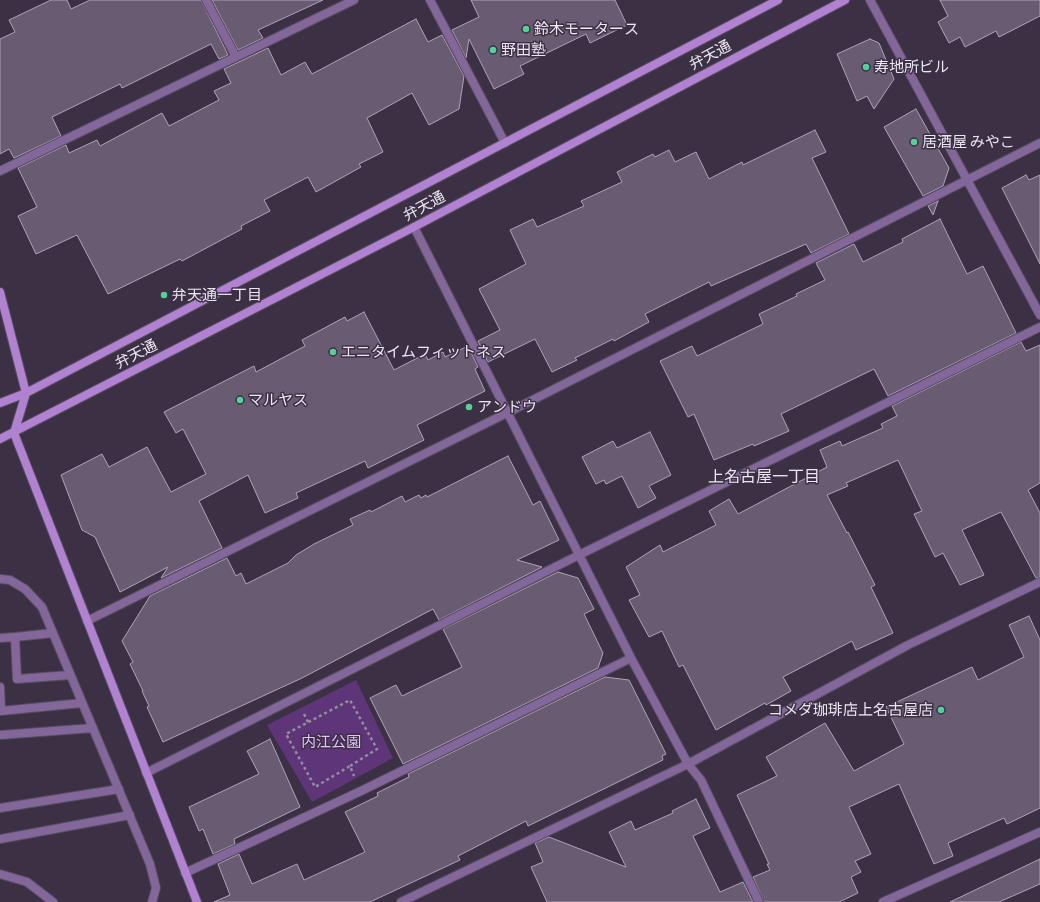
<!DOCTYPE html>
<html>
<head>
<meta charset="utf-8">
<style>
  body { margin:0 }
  canvas { display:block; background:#3c3044 }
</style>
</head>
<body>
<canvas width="1040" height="902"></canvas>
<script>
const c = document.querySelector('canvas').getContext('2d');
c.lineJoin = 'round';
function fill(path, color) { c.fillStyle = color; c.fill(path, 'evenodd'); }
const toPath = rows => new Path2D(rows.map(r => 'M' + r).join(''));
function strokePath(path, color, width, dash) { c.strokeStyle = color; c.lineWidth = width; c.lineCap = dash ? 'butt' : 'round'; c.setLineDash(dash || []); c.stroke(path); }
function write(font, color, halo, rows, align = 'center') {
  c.font = font + ' Commissioner,"Noto Sans JP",sans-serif'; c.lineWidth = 3; c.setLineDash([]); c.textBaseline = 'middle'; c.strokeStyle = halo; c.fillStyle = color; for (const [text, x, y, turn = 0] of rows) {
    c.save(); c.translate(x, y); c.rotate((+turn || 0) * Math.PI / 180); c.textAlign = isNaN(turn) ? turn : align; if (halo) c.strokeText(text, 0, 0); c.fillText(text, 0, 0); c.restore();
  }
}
const green = toPath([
  [356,680,393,758,312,802,267,725]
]);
const building = toPath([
  [51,0,67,0,71,9,90,0,201,0,228,55,219,59,211,44,122,88,120,84,52,117,61,136,14,158,9,149,0,154,0,39,15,32,9,20,51,0],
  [212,0,323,0,258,30,263,38,238,50,212,0],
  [471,0,615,0,627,25,590,43,586,34,520,66,524,74,494,89,469,39,466,58,452,30,479,17,471,0],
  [940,0,1040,0,1040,16,999,37,996,31,965,47,960,37,949,43,938,22,948,16,940,0],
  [416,19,428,42,442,35,464,76,459,109,429,125,412,93,367,118,383,152,359,164,361,167,316,192,308,177,264,200,270,211,241,226,242,229,182,261,180,259,108,294,77,235,36,254,18,216,37,207,18,168,66,145,69,153,97,140,100,146,162,113,169,126,219,100,214,91,231,83,224,69,268,48,281,75,305,62,312,74,416,19],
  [870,39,879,43,894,79,874,109,867,96,857,101,837,54,870,39],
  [916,109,949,168,943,186,923,196,884,127,916,109],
  [815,130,826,152,812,158,849,234,811,253,806,244,711,286,709,282,645,314,649,322,614,341,613,339,575,358,577,360,552,372,535,339,488,362,478,341,500,330,479,289,526,264,510,230,533,219,537,227,584,206,581,201,622,182,617,172,653,154,655,157,669,150,675,162,696,152,709,179,742,162,743,165,815,130],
  [1026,175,1029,180,1040,175,1040,264,1002,188,1026,175],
  [938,201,933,215,928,206,938,201],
  [940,219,967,274,983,266,1016,333,888,396,874,369,781,414,789,431,754,446,753,444,714,460,694,414,688,417,660,361,692,346,697,356,763,324,759,314,797,296,796,294,825,280,816,263,854,244,863,262,903,242,902,239,940,219],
  [364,312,394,370,425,354,428,360,443,352,445,357,468,346,478,367,475,369,485,391,417,425,424,440,368,468,365,461,296,493,298,498,265,513,248,475,199,501,222,548,161,578,168,567,120,592,95,537,82,530,61,475,102,454,109,467,147,447,171,492,206,474,183,429,176,433,164,412,254,366,256,372,305,346,302,340,345,317,347,321,364,312],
  [1021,342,1026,351,1040,345,1040,483,1028,490,1040,513,1040,577,1036,578,1001,512,962,530,984,575,960,585,943,553,935,557,914,514,922,511,898,460,846,483,848,486,827,495,847,533,848,532,875,585,871,587,893,633,856,650,852,641,783,677,791,691,766,705,765,703,716,730,683,665,679,667,662,631,649,637,629,600,640,595,626,567,660,545,663,552,716,525,709,511,729,499,738,514,827,467,820,450,840,441,842,446,883,428,881,424,897,416,892,406,1021,342],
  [650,432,671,475,649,486,656,498,638,508,622,476,606,484,604,480,596,484,582,457,613,441,617,448,650,432],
  [508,456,533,505,540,501,559,540,517,560,542,567,439,620,433,609,302,678,163,742,147,707,149,706,142,691,143,691,130,664,133,662,122,641,150,596,227,558,236,576,241,573,246,584,288,563,296,555,314,544,353,525,350,519,370,510,371,512,402,496,405,502,419,495,421,498,426,495,427,497,508,456],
  [558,572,578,578,594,609,584,614,603,653,598,668,403,764,370,698,396,685,402,696,462,667,443,629,558,572],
  [1029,616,1040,640,1040,808,1007,824,1004,818,948,843,953,856,934,864,899,784,849,807,871,854,855,861,861,872,851,877,858,893,839,902,764,902,753,877,770,870,767,864,769,864,737,795,777,776,766,757,825,723,854,771,904,744,886,707,972,667,978,680,1024,657,1009,625,1029,616],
  [605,677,629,680,666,754,662,756,663,760,528,826,526,821,458,856,460,860,370,902,214,902,230,895,218,864,239,854,252,884,297,864,304,880,365,852,345,812,378,796,377,793,409,777,408,774,605,677],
  [270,739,300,807,234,839,235,844,213,854,203,829,199,831,189,807,259,774,247,751,270,739],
  [696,799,710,828,693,836,720,892,743,882,753,902,547,902,531,867,543,862,535,843,549,837,626,867,609,832,631,821,635,830,673,813,672,811,696,799],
  [1040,859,1040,884,999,902,950,902,1040,859]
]);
const path = toPath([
  [304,714,308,722],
  [350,766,377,749,350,700,286,734,315,787,350,766,354,776]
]);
const lane = toPath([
  [0,579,10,580,25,589,42,607,150,864,156,888,152,902],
  [15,637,53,633],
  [0,638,15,637,17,679,70,675],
  [0,687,1,711,82,703],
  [0,735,93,728],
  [0,808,119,789],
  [0,839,130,815],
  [0,874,27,882,53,902]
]);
const street = toPath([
  [206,0,236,57],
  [430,0,505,143],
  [870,0,1040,315],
  [0,171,354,0],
  [414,227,631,658,688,764,701,780,759,902],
  [87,621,507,413,1040,143],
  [146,773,579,555,1040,327],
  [185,873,361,791,631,658],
  [401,902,688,764,908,645,1040,582],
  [883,902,1040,832]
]);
const secondary = toPath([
  [0,292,26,393,14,433,197,902],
  [0,403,26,393,778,0],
  [0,439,414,227,845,0]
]);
const markers = [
  [526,29,4,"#50d398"],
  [493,50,4,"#50d398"],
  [866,67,4,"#50d398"],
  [914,142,4,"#50d398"],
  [164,295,4,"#50d398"],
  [333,352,4,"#50d398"],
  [240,400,4,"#50d398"],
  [469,407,4,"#50d398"],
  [941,710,4,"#50d398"]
];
const poiNames = [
  ["鈴木モータース",534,29],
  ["野田塾",501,50],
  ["寿地所ビル",874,67],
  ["居酒屋 みやこ",922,142],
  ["弁天通一丁目",172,295],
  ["エニタイムフィットネス",341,352],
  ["マルヤス",248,400],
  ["アンドウ",477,407],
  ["コメダ珈琲店上名古屋店",933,710,"right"]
];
const streetNames = [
  ["弁天通",710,55,-28],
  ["弁天通",424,206,-28],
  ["弁天通",136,354,-27]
];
const parkNames = [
  ["内江公園",331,742]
];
const neighbourhoodNames = [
  ["上名古屋一丁目",764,477]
];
fill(green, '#5e3578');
fill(building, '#685b72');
strokePath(building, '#afa1ba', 1);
strokePath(lane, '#584d60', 10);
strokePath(street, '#584d60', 10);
strokePath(secondary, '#584d60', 10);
strokePath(path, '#958c9c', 2.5, [3, 3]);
strokePath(lane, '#84679a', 8);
strokePath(street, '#84679a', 8);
strokePath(secondary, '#b181d2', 8);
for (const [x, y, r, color] of markers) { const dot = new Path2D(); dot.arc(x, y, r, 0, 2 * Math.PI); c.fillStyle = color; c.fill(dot); strokePath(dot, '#3c3044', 1.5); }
write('15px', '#ece5f2', '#3c3044', poiNames, 'left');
write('15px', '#ece5f2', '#3c3044', streetNames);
write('15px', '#e4c0ff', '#3c3044', parkNames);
write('16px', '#ece5f2', '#3c3044', neighbourhoodNames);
</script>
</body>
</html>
